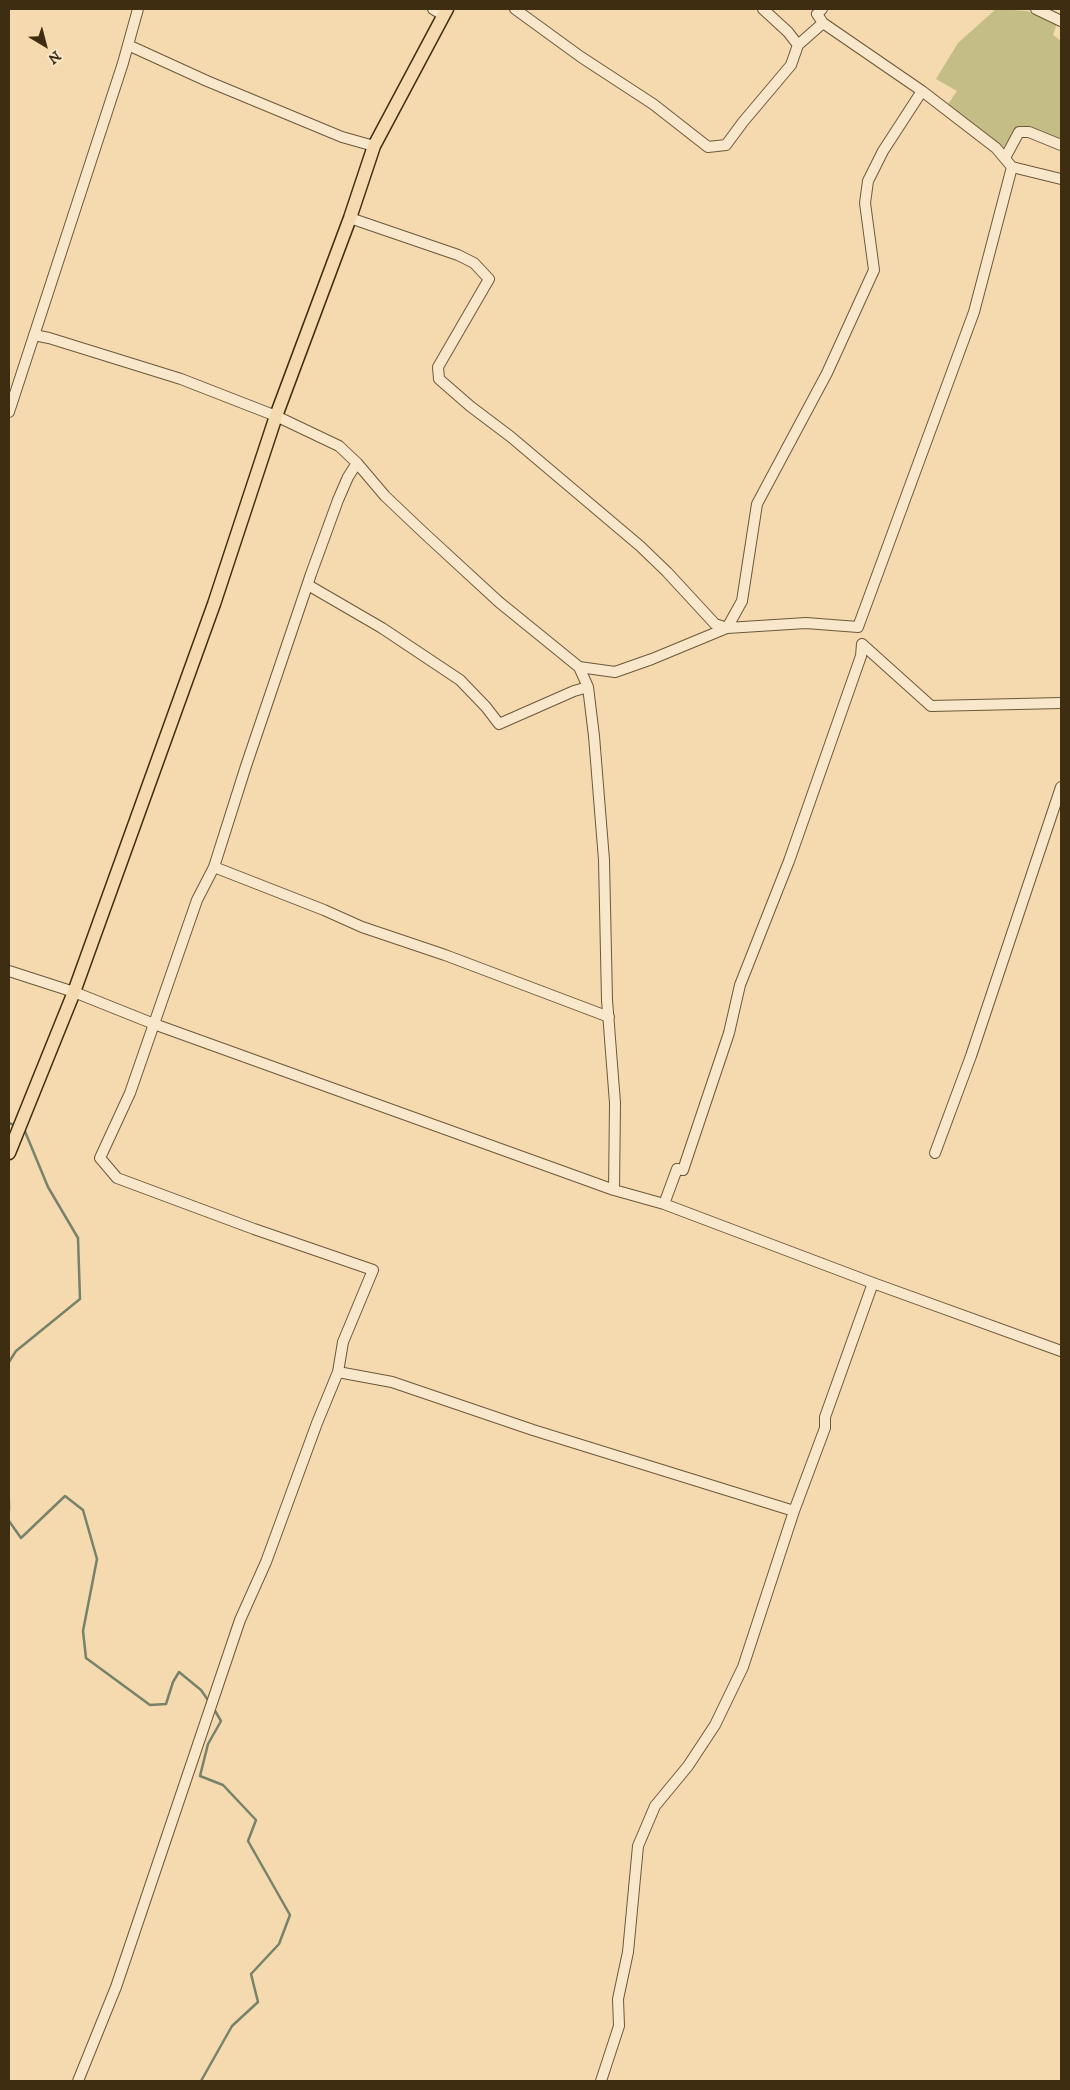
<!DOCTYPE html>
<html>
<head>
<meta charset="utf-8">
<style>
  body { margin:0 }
  #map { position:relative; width:1070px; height:2090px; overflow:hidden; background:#f5daaf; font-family:"IM FELL DW Pica",serif }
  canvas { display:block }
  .frame { position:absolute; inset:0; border:10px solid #3f2d12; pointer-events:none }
  .north { position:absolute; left:20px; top:20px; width:50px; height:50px; -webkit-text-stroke:4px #f8e7cb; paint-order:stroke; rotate:143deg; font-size:14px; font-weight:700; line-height:20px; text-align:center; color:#3f2d12 }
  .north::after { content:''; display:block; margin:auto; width:18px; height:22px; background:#3f2d12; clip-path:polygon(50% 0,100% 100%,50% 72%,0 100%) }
</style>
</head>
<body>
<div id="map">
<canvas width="1070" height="2090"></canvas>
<div class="frame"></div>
<div class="north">N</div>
</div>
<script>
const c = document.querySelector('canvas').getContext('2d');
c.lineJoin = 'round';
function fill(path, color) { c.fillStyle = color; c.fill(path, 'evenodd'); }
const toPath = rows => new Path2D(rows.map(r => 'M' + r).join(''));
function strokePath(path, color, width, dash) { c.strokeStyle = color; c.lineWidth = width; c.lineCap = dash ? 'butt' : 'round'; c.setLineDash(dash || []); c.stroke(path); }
const green = toPath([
  [996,9,1027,11,1057,23,1053,35,1061,41,1061,141,1018,127,1003,148,946,107,957,91,936,79,958,43]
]);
const stream = toPath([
  [9,1123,17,1126],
  [9,1362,16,1351,80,1299,78,1238,48,1187,24,1129],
  [9,1501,9,1510],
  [9,1521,21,1538,65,1496,83,1510,97,1559,83,1631,86,1658,150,1705,166,1704,173,1682,179,1672,201,1690,210,1703],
  [201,2081,232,2026,258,2002,251,1974,279,1944,290,1915,248,1841,256,1820,223,1785,200,1776,208,1744,221,1721,214,1709]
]);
const minor = toPath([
  [433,9,443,15],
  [515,9,581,57,653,104,708,147,726,145,743,122,791,65,798,45,823,23],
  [763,9,788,32,798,45],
  [822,9,817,14,823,23,922,91,996,148,1012,167,1061,179],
  [1036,9,1061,21],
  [128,45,207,81,342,137,374,146],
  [1005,158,1019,132,1029,132,1061,145],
  [350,218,458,255,474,263,489,279,438,367,439,379,470,406,511,437,640,546,667,572,715,624,727,628,742,601,757,504,827,373,874,270,865,203,868,181,883,151,922,91],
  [34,335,49,338,181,379,276,416,339,446,357,463,385,496,424,533,499,602,579,667,588,687,594,736,604,860,607,1000,615,1103,614,1190],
  [9,412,123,63,138,9],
  [357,463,348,477,338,500,311,574,246,766,214,867,197,900,130,1093,100,1158,117,1178,254,1229,373,1270,343,1342,338,1372,392,1382,533,1430,794,1511],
  [308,585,382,628,460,680,486,707,499,724,574,691,588,687],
  [579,667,615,672,652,659,727,628,806,623,858,627,974,312,1012,167],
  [214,867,324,910,362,927,445,955,609,1017],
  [9,971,74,992,154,1024,614,1190,664,1204,873,1283,1061,1351],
  [935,1153,971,1056,1061,787],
  [664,1204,677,1169,683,1170,729,1033,740,985,789,861,861,656,862,644,931,706,1061,703],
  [78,2081,116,1987,240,1620,266,1562,317,1423,338,1372],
  [601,2081,619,2026,618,1999,628,1952,638,1846,655,1806,688,1766,715,1725,743,1667,794,1511,825,1428,825,1417,873,1283]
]);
const major = toPath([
  [9,1153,74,992,214,604,276,416,350,218,374,146,447,9]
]);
fill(green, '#c4bd85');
strokePath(stream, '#77826b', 2.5);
strokePath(minor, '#6c5839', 12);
strokePath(major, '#3f2d12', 15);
strokePath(minor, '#f8e7cb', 10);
strokePath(major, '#f5daaf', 12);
</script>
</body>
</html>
